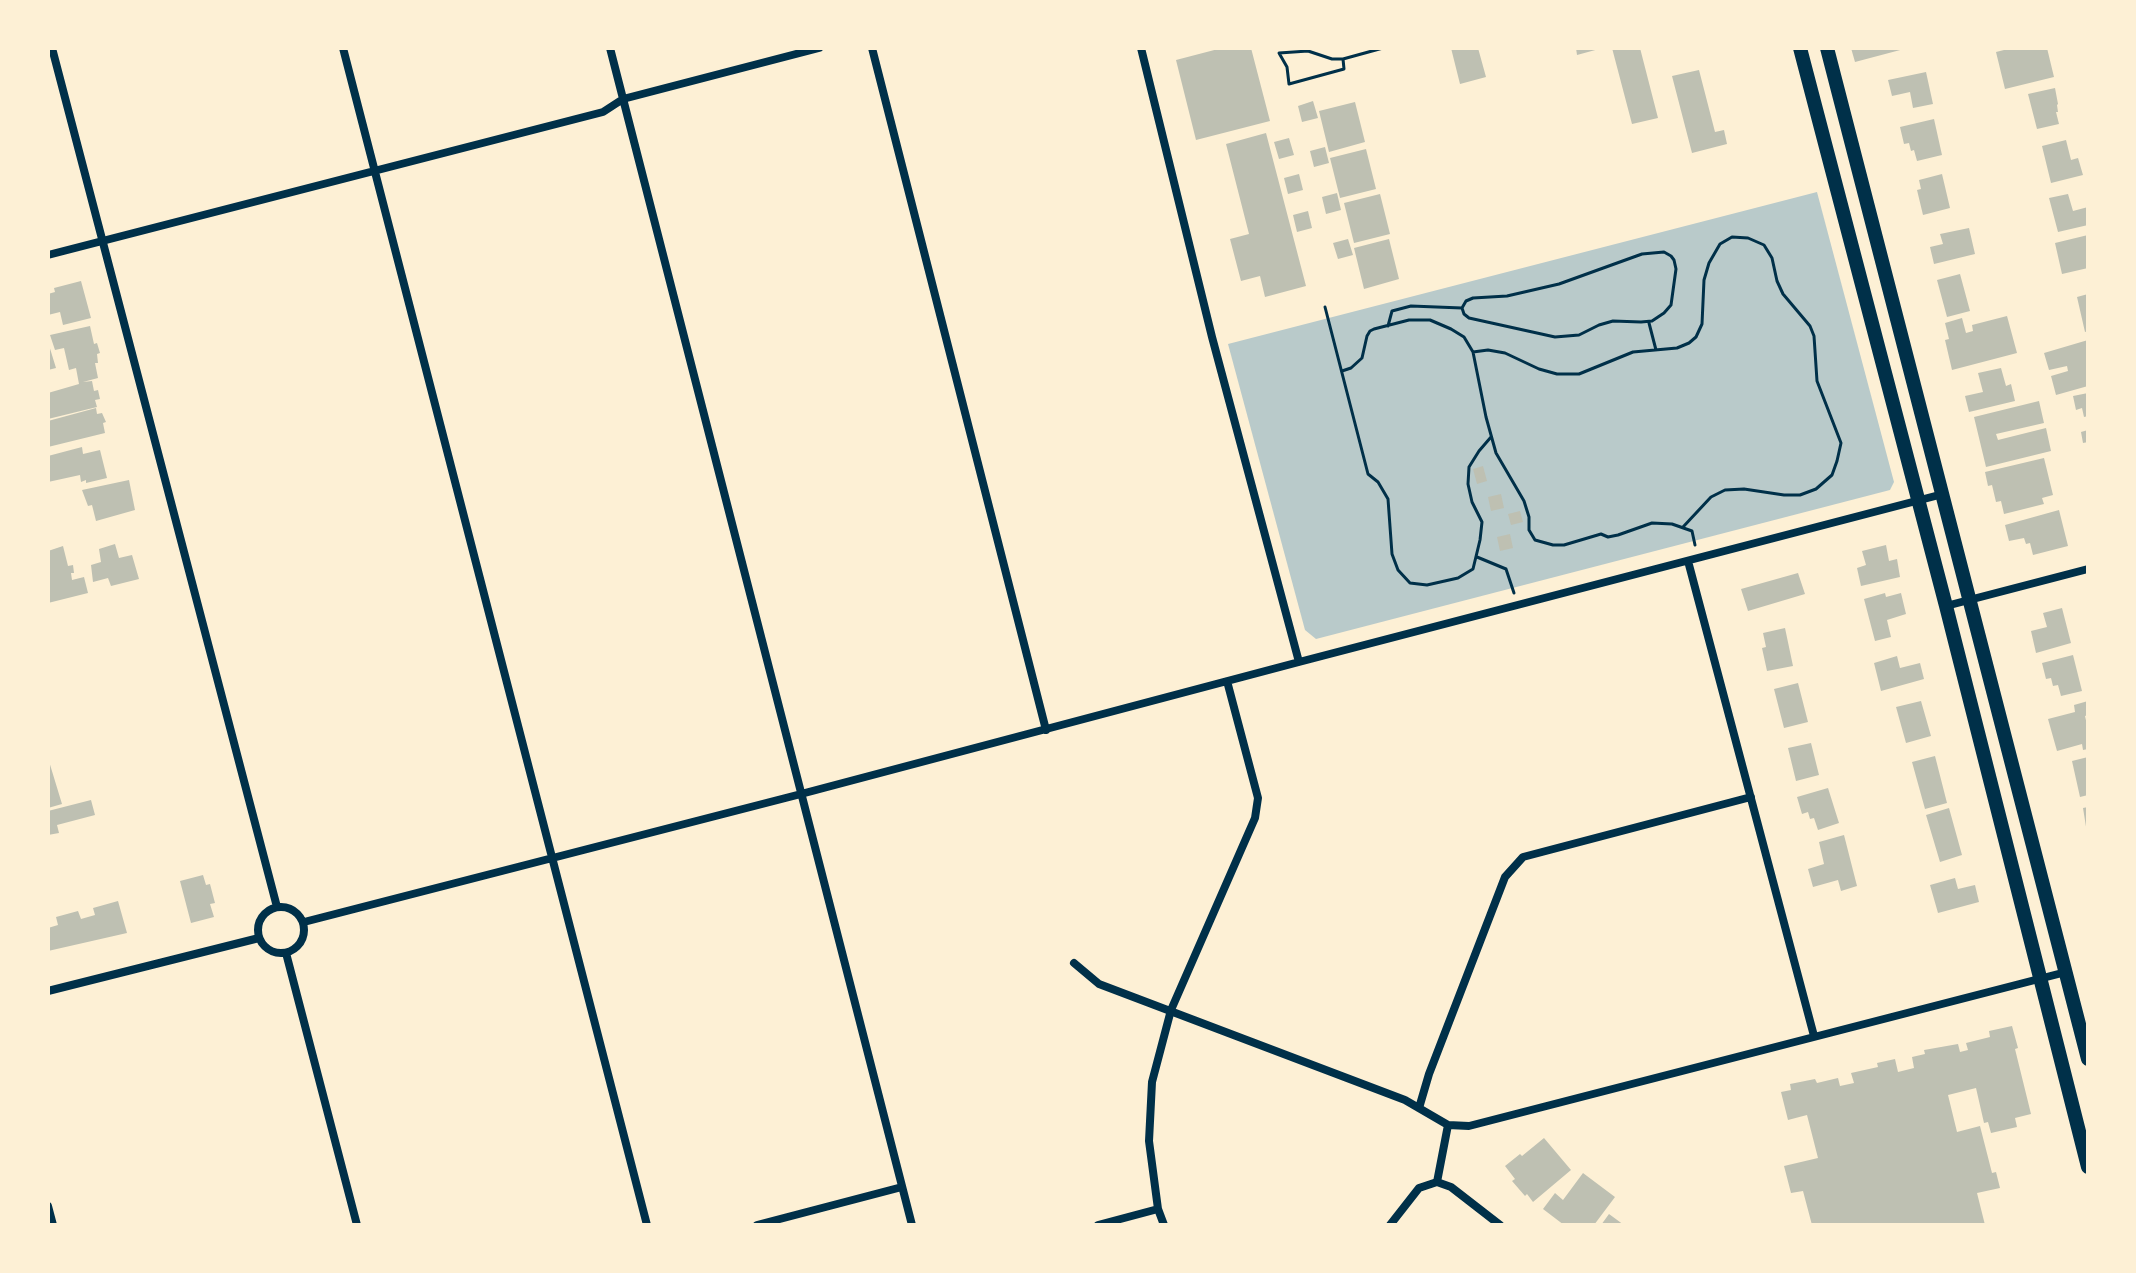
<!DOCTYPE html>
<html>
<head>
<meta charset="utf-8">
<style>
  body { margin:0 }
  #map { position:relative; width:2136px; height:1273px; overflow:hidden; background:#fdf0d5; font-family:Poppins,sans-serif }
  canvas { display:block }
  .frame { position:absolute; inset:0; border:50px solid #fdf0d5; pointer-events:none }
</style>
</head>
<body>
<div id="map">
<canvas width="2136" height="1273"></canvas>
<div class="frame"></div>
</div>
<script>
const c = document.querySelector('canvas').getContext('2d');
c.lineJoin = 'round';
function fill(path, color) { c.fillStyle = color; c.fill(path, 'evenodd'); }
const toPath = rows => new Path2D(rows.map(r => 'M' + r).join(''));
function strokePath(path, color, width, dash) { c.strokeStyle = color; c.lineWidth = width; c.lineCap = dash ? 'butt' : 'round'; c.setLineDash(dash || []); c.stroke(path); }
const green = toPath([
  [1817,192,1894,482,1890,490,1316,639,1305,630,1228,344]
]);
const building = toPath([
  [1222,48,1251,48,1270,121,1196,140,1176,60],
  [1451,48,1478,48,1486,77,1460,84],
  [1576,48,1598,48,1599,49,1577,55],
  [1612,48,1640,48,1658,118,1632,124],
  [1851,48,1904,48,1904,49,1855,62],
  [2012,48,2047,48,2054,77,2005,89,1996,52],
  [1699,70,1715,132,1724,130,1727,144,1692,153,1672,76],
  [1926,72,1933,104,1913,108,1910,92,1892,96,1888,80],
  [2055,88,2058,104,2057,105,2058,112,2056,112,2059,124,2037,129,2028,94],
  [1313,101,1318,118,1302,122,1298,106],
  [1355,102,1365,142,1329,152,1319,111],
  [1934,119,1942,155,1917,161,1914,150,1911,151,1909,143,1904,144,1900,127],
  [1266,133,1306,286,1265,297,1260,276,1241,281,1230,239,1249,234,1226,144],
  [1289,138,1294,155,1279,159,1274,142],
  [2066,140,2071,160,2078,158,2083,175,2051,183,2042,146],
  [1325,147,1329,163,1314,167,1310,151],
  [1366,149,1376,189,1340,198,1330,158],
  [1299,174,1303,190,1288,194,1284,178],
  [1942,174,1950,208,1923,215,1917,190,1921,189,1919,180],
  [1337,193,1341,210,1326,214,1322,197],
  [1380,194,1390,234,1354,243,1344,203],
  [2068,194,2073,211,2088,207,2088,225,2058,232,2049,198],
  [1308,211,1312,228,1297,232,1293,215],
  [1969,228,1975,254,1934,264,1930,247,1943,244,1940,234],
  [2088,235,2088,256,2086,256,2088,268,2062,274,2055,243],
  [1348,239,1353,255,1338,259,1333,243],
  [1389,239,1399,279,1364,289,1354,248],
  [1960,274,1970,311,1947,317,1937,280],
  [81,281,91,318,63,325,60,312,48,315,48,294,55,292,54,288],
  [2088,294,2088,331,2085,332,2077,297],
  [2007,316,2017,353,1952,370,1945,340,1949,339,1945,323,1962,318,1966,333,1973,331,1972,325],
  [90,326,94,344,97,343,100,353,97,354,98,363,95,363,98,378,83,382,92,381,94,391,98,390,100,399,95,400,97,407,48,419,48,393,79,384,76,368,69,370,64,348,55,350,50,335],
  [2088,340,2088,386,2056,395,2051,376,2068,371,2067,366,2049,370,2044,353],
  [48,342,56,368,48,370],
  [2001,368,2006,386,2011,384,2015,401,1969,412,1965,396,1983,392,1978,373],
  [2088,393,2088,416,2084,417,2082,408,2076,410,2073,396],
  [2039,401,2044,423,1996,434,1998,440,2046,428,2051,451,1986,467,1974,417],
  [96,408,97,414,102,413,106,422,103,423,105,433,48,447,48,421],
  [2088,430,2088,442,2083,443,2081,432],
  [82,447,83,454,100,450,107,478,86,483,86,480,81,482,80,475,48,482,48,456],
  [2044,458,2053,495,2042,498,2044,504,2004,514,2001,501,1996,502,1992,485,1988,486,1985,472],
  [1483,466,1487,481,1477,484,1473,469],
  [129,480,135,510,96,521,92,505,88,506,82,490],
  [1501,494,1504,508,1491,511,1488,497],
  [2059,510,2068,546,2033,555,2030,543,2026,544,2024,538,2009,541,2005,525],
  [1520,511,1523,522,1511,525,1508,514],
  [1510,534,1513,548,1500,551,1497,537],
  [115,544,119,558,132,555,139,579,111,586,108,578,93,582,91,565,101,562,99,549],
  [1886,545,1889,561,1897,559,1900,577,1861,586,1857,568,1866,565,1862,551],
  [63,546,68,566,73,565,74,573,71,573,72,580,84,577,88,593,48,603,48,587,50,586,48,551],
  [1798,573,1805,594,1748,611,1741,589],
  [1885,593,1886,597,1901,593,1906,614,1887,620,1891,637,1875,641,1864,599],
  [2062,608,2071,643,2036,653,2031,631,2047,627,2043,613],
  [1785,628,1793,666,1767,671,1762,648,1766,647,1763,633],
  [2073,655,2082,691,2061,696,2058,685,2053,686,2051,678,2046,679,2042,663],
  [1897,656,1900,668,1920,663,1924,679,1881,691,1874,663],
  [1798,683,1808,722,1784,728,1774,689],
  [1921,701,1931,736,1906,743,1896,707],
  [2088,701,2088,715,2085,716,2088,729,2088,749,2083,750,2082,744,2057,751,2048,719,2075,712,2074,705],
  [1811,743,1819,775,1796,781,1788,748],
  [1935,756,1947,803,1925,809,1912,762],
  [2088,757,2088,795,2080,797,2072,761],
  [48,758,62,804,48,808],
  [1828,788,1839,823,1818,830,1814,818,1810,819,1808,812,1802,814,1797,797],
  [91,800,95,815,57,825,59,833,48,835,48,811],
  [2088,807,2088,833,2087,833,2083,808],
  [1949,808,1962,855,1940,862,1926,815],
  [1844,835,1857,886,1841,891,1838,880,1813,887,1808,869,1824,864,1819,842],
  [203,875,206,885,210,884,215,903,210,904,214,917,191,923,180,881],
  [1955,878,1958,889,1975,885,1979,902,1938,913,1930,885],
  [118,901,127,933,48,951,48,928,58,925,56,917,78,911,81,919,95,915,93,908],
  [2012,1026,2018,1048,2015,1049,2031,1114,2015,1118,2017,1127,1991,1133,1988,1122,1984,1123,1976,1088,1948,1095,1957,1132,1980,1126,1992,1173,1996,1172,2000,1188,1977,1193,1985,1225,1812,1225,1803,1191,1791,1193,1784,1166,1818,1158,1807,1115,1788,1120,1781,1092,1791,1090,1790,1084,1815,1079,1817,1083,1838,1078,1840,1086,1854,1083,1851,1073,1878,1067,1877,1063,1895,1059,1898,1072,1914,1068,1912,1057,1925,1054,1924,1050,1958,1044,1960,1052,1968,1050,1966,1043,1990,1037,1989,1031],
  [1544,1138,1571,1170,1533,1202,1527,1194,1525,1196,1512,1181,1515,1179,1505,1166,1520,1154,1522,1156],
  [1583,1173,1615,1197,1594,1225,1564,1225,1543,1209,1555,1193,1563,1200],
  [1609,1214,1624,1225,1601,1225]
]);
const path = toPath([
  [1343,59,1344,69,1289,84,1287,67,1279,53,1308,51,1332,59,1343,59,1383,48],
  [1325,307,1368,474,1378,482,1388,499,1392,554,1398,570,1410,583,1427,585,1458,578,1473,569,1480,540,1482,522,1472,502,1468,484,1469,467,1479,451,1491,437],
  [1649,323,1656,350],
  [1388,326,1392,311,1411,306,1462,308,1464,314,1469,318,1555,337,1579,335,1599,325,1613,321,1641,322,1652,321,1664,313,1671,305,1676,269,1674,260,1671,256,1664,252,1642,254,1559,284,1507,296,1473,298,1466,301,1462,308],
  [1473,352,1488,350,1505,353,1539,369,1557,374,1579,374,1633,352,1677,348,1689,343,1696,337,1702,324,1704,280,1709,263,1720,244,1732,237,1748,238,1764,245,1772,258,1777,281,1783,294,1810,326,1814,336,1817,381,1841,443,1837,461,1832,475,1816,489,1800,495,1784,495,1744,489,1725,490,1711,497,1683,527],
  [1342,371,1351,368,1362,358,1367,336,1370,331,1374,329,1409,320,1430,320,1451,329,1464,337,1473,352,1486,417,1496,453,1524,501,1529,517,1529,530,1535,540,1553,545,1564,545,1601,534,1608,537,1618,535,1652,523,1672,524,1692,531,1695,545],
  [1477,557,1506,569,1514,593]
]);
const minor = toPath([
  [52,48,277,907],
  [343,48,647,1225],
  [610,48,912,1225],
  [872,48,1046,730],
  [1141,48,1212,337,1299,662],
  [48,255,603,112,623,99,819,48],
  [1688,561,1814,1036],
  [1946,606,2088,569],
  '258 930a23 23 0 1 1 46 0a23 23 0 1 1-46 0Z',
  [304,922,801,794,1299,662,1943,494],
  [286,953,357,1225],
  [1074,963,1099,984,1405,1100,1448,1125,1469,1126,2066,972],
  [48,991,259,938],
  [1419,1108,1429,1074,1505,877,1523,857,1751,797],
  [1437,1182,1451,1187,1500,1225],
  [48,1206,53,1225],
  [757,1225,902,1187],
  [1098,1225,1158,1209],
  [1164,1225,1158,1209,1149,1141,1152,1082,1171,1010,1255,818,1258,798,1227,681],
  [1390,1225,1419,1188,1437,1182,1448,1125]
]);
const secondary = toPath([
  [1800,48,1946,606,2088,1167],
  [1827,48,2088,1059]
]);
fill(green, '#b9caca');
fill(building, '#bec0b2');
strokePath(path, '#003049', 3);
strokePath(minor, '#003049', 8);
strokePath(secondary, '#003049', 14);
</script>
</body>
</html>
